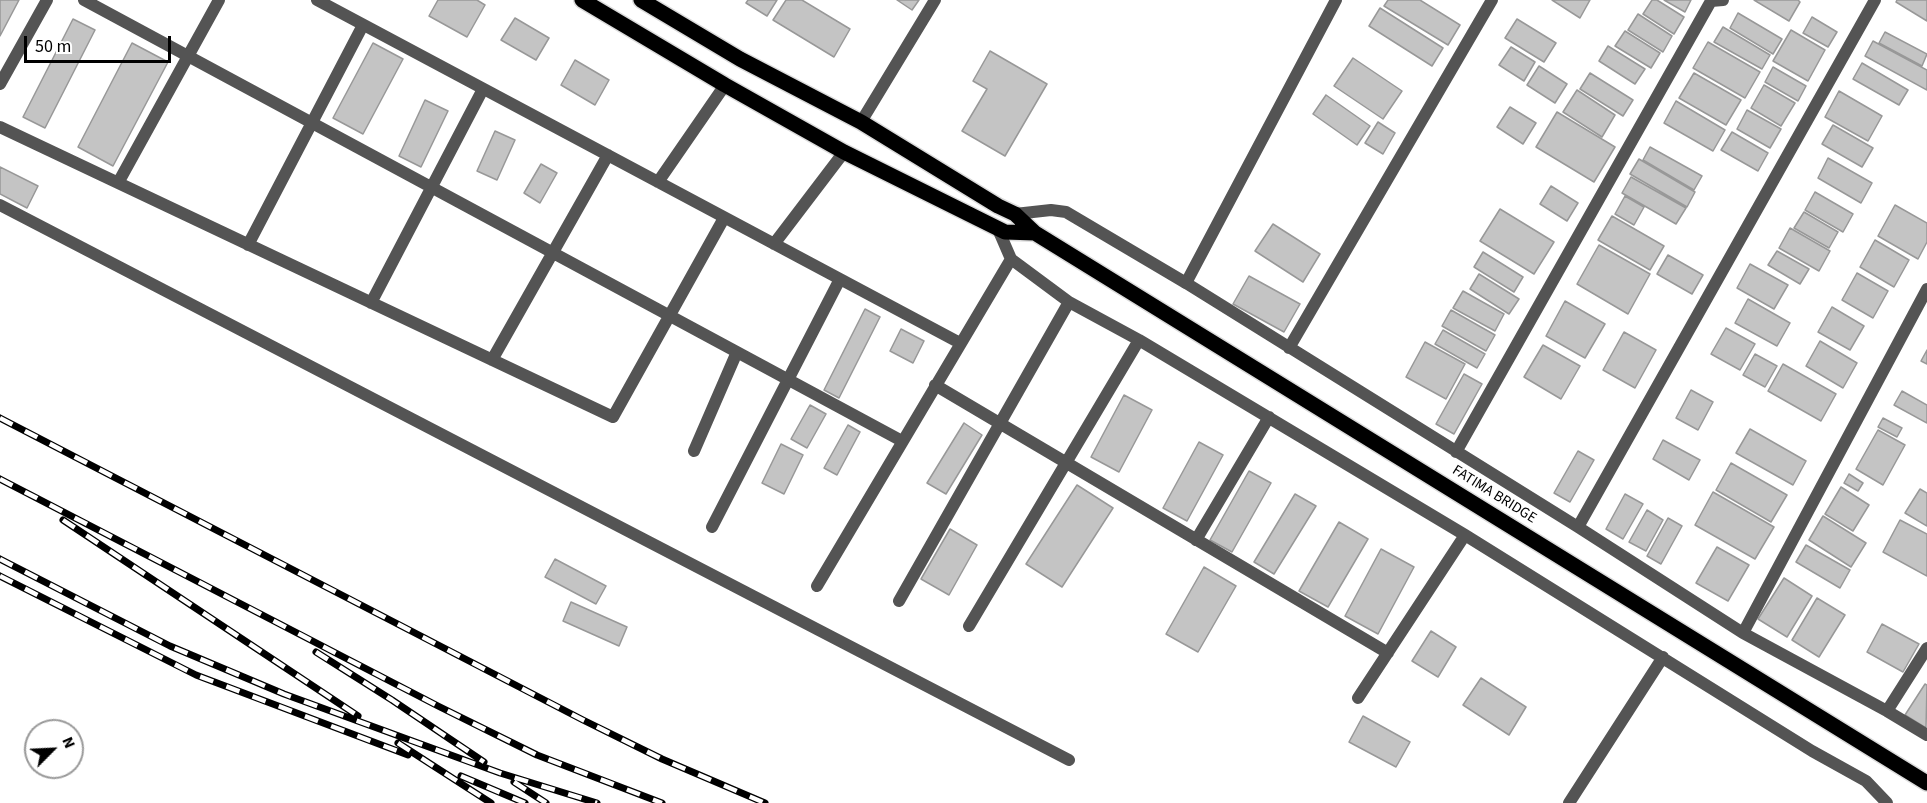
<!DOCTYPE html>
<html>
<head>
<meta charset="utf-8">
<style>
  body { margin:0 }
  #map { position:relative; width:1927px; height:803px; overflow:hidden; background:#fff; font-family:"Source Sans 3",sans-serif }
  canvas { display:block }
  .north { position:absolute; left:24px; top:719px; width:60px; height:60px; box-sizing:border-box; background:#fff; border:2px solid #999; border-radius:50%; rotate:66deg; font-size:16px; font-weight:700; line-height:24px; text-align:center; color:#000 }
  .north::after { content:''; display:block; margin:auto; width:21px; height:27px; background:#000; clip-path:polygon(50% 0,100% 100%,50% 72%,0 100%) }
  .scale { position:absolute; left:24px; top:36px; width:147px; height:27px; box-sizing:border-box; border:3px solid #000; border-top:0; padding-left:8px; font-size:18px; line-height:21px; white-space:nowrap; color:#000; -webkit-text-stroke:4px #fff; paint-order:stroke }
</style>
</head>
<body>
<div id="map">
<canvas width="1927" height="803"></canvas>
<div class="north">N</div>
<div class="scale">50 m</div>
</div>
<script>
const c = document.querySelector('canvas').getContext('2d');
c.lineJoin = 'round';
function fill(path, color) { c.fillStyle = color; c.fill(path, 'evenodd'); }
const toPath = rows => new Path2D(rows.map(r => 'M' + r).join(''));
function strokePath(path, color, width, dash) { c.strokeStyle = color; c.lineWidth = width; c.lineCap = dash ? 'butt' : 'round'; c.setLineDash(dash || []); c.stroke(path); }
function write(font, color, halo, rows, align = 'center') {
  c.font = font + ' "Source Sans 3",sans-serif'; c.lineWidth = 4.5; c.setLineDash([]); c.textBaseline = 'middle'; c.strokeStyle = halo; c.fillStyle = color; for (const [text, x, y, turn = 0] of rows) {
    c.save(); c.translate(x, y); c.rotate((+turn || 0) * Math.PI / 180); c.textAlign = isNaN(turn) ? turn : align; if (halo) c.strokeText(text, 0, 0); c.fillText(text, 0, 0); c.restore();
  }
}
const building = toPath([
  [0,0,19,0,0,36,0,0],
  [438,0,477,0,485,5,467,37,429,16,438,0],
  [748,0,777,0,767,16,746,3,748,0],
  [786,0,802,0,850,29,834,57,773,20,786,0],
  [897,0,919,0,912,10,897,0],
  [1388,0,1420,0,1460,25,1448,45,1384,6,1388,0],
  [1552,0,1590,0,1580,18,1552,0],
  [1652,0,1657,0,1684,17,1674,34,1643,14,1652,0],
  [1664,0,1691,0,1685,12,1664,0],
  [1754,0,1798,0,1800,2,1789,21,1754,0],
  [1897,0,1927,0,1927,21,1896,2,1897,0],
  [1380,8,1443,48,1432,66,1369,26,1380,8],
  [1738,13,1782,39,1773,54,1730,28,1738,13],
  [1638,14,1672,36,1663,52,1628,30,1638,14],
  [1812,17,1837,32,1828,47,1803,33,1812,17],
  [515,18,549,38,536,60,501,40,515,18],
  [73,19,95,30,45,128,23,117,73,19],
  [1517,19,1556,43,1544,62,1505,38,1517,19],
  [1723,27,1770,55,1762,69,1714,42,1723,27],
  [1791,30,1825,50,1808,81,1773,61,1791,30],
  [1625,31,1660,53,1651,68,1615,46,1625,31],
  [1885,32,1927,54,1922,66,1879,43,1885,32],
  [1873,41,1927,70,1927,90,1865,56,1873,41],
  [1708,42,1760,72,1745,98,1693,68,1708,42],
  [132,43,168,62,113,166,78,147,132,43],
  [373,43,403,59,363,134,333,118,373,43],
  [1608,46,1645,69,1635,84,1599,61,1608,46],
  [1511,47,1535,62,1524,81,1499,65,1511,47],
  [990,51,1047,84,1005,156,962,131,987,89,973,81,990,51],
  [1353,58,1402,91,1383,119,1334,86,1353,58],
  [575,60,609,80,595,105,561,85,575,60],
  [1862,63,1908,90,1899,105,1853,79,1862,63],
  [1539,66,1567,84,1555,103,1527,85,1539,66],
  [1773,67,1806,86,1798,101,1765,82,1773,67],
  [1590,73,1633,100,1623,116,1580,89,1590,73],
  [1694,73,1741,100,1726,125,1679,98,1694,73],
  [1764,85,1795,103,1781,126,1751,108,1764,85],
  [1577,90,1615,115,1602,137,1563,112,1577,90],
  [1839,91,1882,116,1868,141,1825,117,1839,91],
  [1326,95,1370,126,1357,145,1313,114,1326,95],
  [425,100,448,111,421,167,399,156,425,100],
  [1676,101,1725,130,1713,151,1664,123,1676,101],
  [1510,107,1536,123,1523,144,1497,127,1510,107],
  [1747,110,1781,129,1770,148,1737,129,1747,110],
  [1557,112,1615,147,1594,182,1536,147,1557,112],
  [1378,122,1395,133,1383,154,1365,143,1378,122],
  [1833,125,1873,148,1862,167,1822,144,1833,125],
  [495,131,515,140,497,180,477,171,495,131],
  [1732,132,1768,153,1758,171,1721,150,1732,132],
  [1650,147,1702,176,1694,190,1643,160,1650,147],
  [1828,158,1872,183,1861,203,1818,178,1828,158],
  [1639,159,1695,192,1687,207,1630,174,1639,159],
  [541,164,557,173,540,203,524,193,541,164],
  [0,167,38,186,27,208,0,194,0,167],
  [1631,177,1686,208,1676,224,1622,193,1631,177],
  [1551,186,1578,203,1567,221,1540,204,1551,186],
  [1815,192,1853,214,1843,232,1805,210,1815,192],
  [1625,196,1644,207,1634,225,1615,214,1625,196],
  [1895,205,1927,223,1927,242,1918,259,1878,236,1895,205],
  [1500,209,1554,242,1534,274,1480,241,1500,209],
  [1804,212,1838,232,1829,248,1794,228,1804,212],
  [1612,216,1664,246,1650,270,1598,240,1612,216],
  [1273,224,1320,254,1303,282,1255,251,1273,224],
  [1790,228,1830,251,1819,271,1779,248,1790,228],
  [1875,240,1909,260,1894,287,1860,267,1875,240],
  [1599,245,1650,274,1628,314,1577,284,1599,245],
  [1777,251,1809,269,1800,284,1768,265,1777,251],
  [1483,252,1523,277,1514,292,1474,267,1483,252],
  [1668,255,1703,275,1692,294,1657,274,1668,255],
  [1750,264,1788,285,1774,309,1737,288,1750,264],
  [1857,273,1888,291,1873,318,1842,300,1857,273],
  [1479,274,1519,299,1509,314,1470,289,1479,274],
  [1249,276,1300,304,1284,332,1233,304,1249,276],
  [1463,291,1504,314,1495,331,1453,308,1463,291],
  [1748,299,1790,323,1777,346,1735,323,1748,299],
  [1565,301,1605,324,1585,358,1546,336,1565,301],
  [1832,307,1864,326,1850,350,1818,332,1832,307],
  [865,309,880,317,839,398,824,390,865,309],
  [1451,310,1495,335,1486,351,1442,326,1451,310],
  [1726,328,1755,344,1740,370,1711,354,1726,328],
  [901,329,924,341,913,363,890,351,901,329],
  [1443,330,1485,354,1477,368,1435,344,1443,330],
  [1624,332,1656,350,1635,388,1603,370,1624,332],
  [1820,341,1857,363,1843,388,1806,366,1820,341],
  [1425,342,1465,364,1446,399,1406,377,1425,342],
  [1543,345,1580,366,1561,399,1524,377,1543,345],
  [1927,350,1927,364,1921,361,1927,350],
  [1755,354,1777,366,1765,387,1743,375,1755,354],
  [1783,364,1836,394,1821,421,1768,391,1783,364],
  [1464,374,1482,384,1454,434,1436,424,1464,374],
  [1691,390,1713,402,1698,430,1676,418,1691,390],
  [1902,391,1927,405,1927,423,1894,405,1902,391],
  [1124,395,1152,410,1119,472,1091,457,1124,395],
  [810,405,826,414,807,448,791,439,810,405],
  [1883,418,1902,428,1897,437,1878,427,1883,418],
  [964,423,982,435,946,494,927,483,964,423],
  [848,425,860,432,837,475,824,468,848,425],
  [1750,429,1806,461,1793,485,1736,453,1750,429],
  [1878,430,1905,445,1883,485,1856,469,1878,430],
  [1663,440,1700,460,1689,480,1653,459,1663,440],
  [1199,442,1223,455,1187,521,1163,508,1199,442],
  [781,444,803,455,784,494,762,483,781,444],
  [1578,451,1594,460,1570,502,1554,493,1578,451],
  [1731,463,1787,495,1771,522,1716,490,1731,463],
  [1249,471,1271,483,1232,552,1210,540,1249,471],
  [1849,474,1863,483,1858,491,1844,483,1849,474],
  [1077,485,1113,508,1062,587,1026,564,1077,485],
  [1841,487,1869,505,1853,531,1825,514,1841,487],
  [1920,489,1927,493,1927,526,1905,513,1920,489],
  [1713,492,1774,527,1755,559,1695,525,1713,492],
  [1295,494,1316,506,1274,574,1254,562,1295,494],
  [1625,494,1643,504,1623,539,1606,529,1625,494],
  [1647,510,1663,520,1646,551,1629,542,1647,510],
  [1823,516,1866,543,1851,567,1809,540,1823,516],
  [1668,518,1682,526,1661,564,1647,556,1668,518],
  [1900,520,1927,534,1927,576,1883,552,1900,520],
  [1339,522,1368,539,1328,607,1299,591,1339,522],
  [950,529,977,545,949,595,921,579,950,529],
  [1806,545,1850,570,1840,588,1796,562,1806,545],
  [1717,547,1749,565,1728,601,1696,583,1717,547],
  [1381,549,1414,567,1378,634,1345,616,1381,549],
  [555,559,606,586,596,604,545,577,555,559],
  [1204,567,1236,586,1198,652,1166,634,1204,567],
  [1784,578,1812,596,1787,637,1758,619,1784,578],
  [1817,598,1845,615,1819,657,1792,640,1817,598],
  [571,602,627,627,619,646,563,621,571,602],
  [1882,624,1919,644,1903,672,1867,652,1882,624],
  [1431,631,1456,647,1438,677,1412,661,1431,631],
  [1481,678,1526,707,1509,735,1463,705,1481,678],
  [1925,684,1927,685,1926,728,1905,715,1925,684],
  [1363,716,1410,742,1396,767,1349,742,1363,716]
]);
const lane = toPath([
  [1186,283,1336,0]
]);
const street = toPath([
  [84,0,902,441],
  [317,0,960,343],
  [0,84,47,0],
  [861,122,935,0],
  [0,127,613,417,724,218],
  [658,182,725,85],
  [118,183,219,0],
  [0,205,1069,760],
  [1015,214,1051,210,1066,212,1186,283,1578,527,1743,633,1887,711,1927,735],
  [998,229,1011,259,1069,302,1139,340,1465,535,1812,751,1866,781,1887,803],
  [774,244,844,152],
  [248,245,363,25],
  [371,303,483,89],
  [1289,348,1492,0],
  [492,360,608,155],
  [935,385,1388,653],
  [694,451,737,352],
  [1456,452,1711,1,1723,0],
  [712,527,840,279],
  [1578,527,1875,0],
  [1196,540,1269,417],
  [817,586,1011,259],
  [899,601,1069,302],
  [969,626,1139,340],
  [1743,633,1927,289],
  [1358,698,1465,535],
  [1887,711,1927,648],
  [1569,803,1663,657]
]);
const primary = toPath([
  [582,0,725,85,844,152,1005,232,1035,233],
  [641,0,740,59,861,122,998,206,1015,214,1035,233,1927,783]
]);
const rail = toPath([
  [0,418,583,720,662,759,765,803],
  [0,479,438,706,537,755,662,803],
  [63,520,358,716],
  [0,559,170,646,284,694,500,773,597,803],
  [0,576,196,675,408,755],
  [316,652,392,700,484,762],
  [398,743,491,803],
  [461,776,525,803],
  [514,782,546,803]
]);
const streetNames = [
  ["FATIMA BRIDGE",1494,495,32]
];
fill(building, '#c4c4c4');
strokePath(building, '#989898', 1.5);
strokePath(primary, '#dbdbdb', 18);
strokePath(lane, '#545454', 12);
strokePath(street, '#545454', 12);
strokePath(primary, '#000', 15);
strokePath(rail, '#000', 7);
strokePath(rail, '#fff', 4.5, [14]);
write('15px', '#000', '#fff', streetNames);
</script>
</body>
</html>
